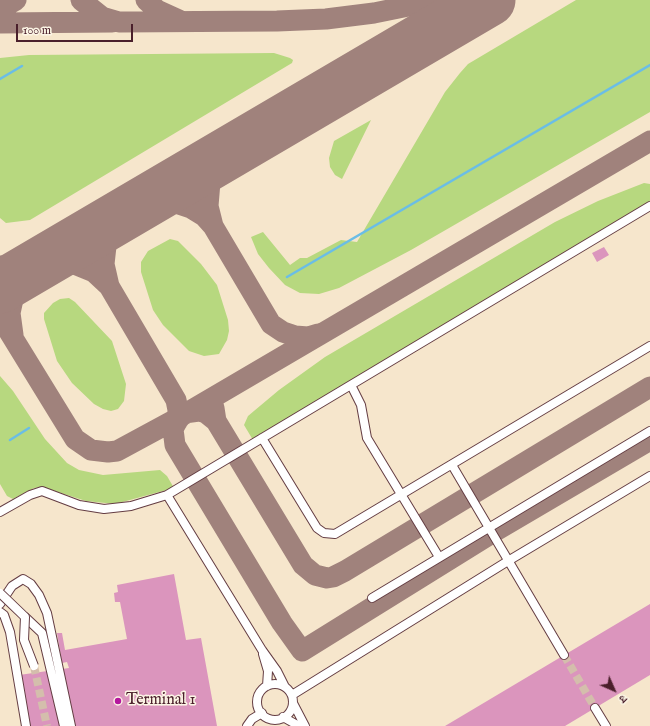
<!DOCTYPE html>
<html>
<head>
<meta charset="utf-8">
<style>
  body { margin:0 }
  #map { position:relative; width:650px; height:726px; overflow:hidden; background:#f6e6cc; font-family:"IM FELL English","Noto Serif Devanagari",serif }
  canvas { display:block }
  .north { position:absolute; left:594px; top:670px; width:40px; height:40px; -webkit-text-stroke:3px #fcf5e5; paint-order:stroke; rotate:135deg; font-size:11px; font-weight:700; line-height:16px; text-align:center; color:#4a1f2b }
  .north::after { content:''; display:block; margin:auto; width:14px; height:18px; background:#4a1f2b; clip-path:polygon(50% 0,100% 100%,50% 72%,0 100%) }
  .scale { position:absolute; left:16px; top:24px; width:117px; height:18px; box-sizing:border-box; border:2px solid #4a1f2b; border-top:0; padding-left:5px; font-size:12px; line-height:14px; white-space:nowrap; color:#4a1f2b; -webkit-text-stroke:3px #fcf5e5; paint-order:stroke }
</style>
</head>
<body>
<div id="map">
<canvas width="650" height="726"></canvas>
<div class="north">उ</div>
<div class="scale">100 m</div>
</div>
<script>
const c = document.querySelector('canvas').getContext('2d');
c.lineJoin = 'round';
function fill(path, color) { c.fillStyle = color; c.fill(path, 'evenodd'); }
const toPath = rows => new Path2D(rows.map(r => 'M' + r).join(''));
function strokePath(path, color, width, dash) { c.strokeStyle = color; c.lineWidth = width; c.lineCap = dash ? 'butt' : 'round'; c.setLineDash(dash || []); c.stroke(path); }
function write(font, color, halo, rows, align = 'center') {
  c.font = font + ' "IM FELL English",serif'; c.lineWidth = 3; c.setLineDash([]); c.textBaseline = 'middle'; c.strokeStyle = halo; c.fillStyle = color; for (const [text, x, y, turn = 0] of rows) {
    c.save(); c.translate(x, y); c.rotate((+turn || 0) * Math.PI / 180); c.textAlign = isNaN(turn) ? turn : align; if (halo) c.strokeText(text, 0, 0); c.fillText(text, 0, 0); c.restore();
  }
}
const green = toPath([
  [576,0,650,0,650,112,411,250,339,288,319,294,300,293,285,285,269,268,258,254,251,237,263,232,290,265,300,258,307,258,341,240,357,242,445,92,460,73,468,64],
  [274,53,290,58,293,60,292,63,30,220,6,223,0,218,0,58,29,55],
  [371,120,342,179,335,175,330,167,329,158,334,141],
  [644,183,650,184,650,203,253,440,244,425,248,416,279,390,325,357,555,222,598,201],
  [170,239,178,241,201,264,217,285,228,320,229,331,227,340,219,354,204,356,189,351,163,325,153,310,141,272,141,262,148,251],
  [69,298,75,302,112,341,126,384,124,401,118,409,111,411,103,409,94,404,72,383,57,361,44,319,44,313,53,303,60,299],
  [0,376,13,391,45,439,67,463,79,470,103,475,160,470,167,476,174,488,115,504,86,501,42,487,34,488,13,499,7,496,0,484]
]);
const stream = toPath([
  [0,79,22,66],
  [287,277,650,65],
  [10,440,29,428]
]);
const taxiway = toPath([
  [81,0,102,17,119,22,277,21,326,19,374,13,438,0],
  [146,0,157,10,179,20],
  [0,9,16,0],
  [0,23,112,22],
  [238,147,219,164,210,182,208,206,213,226,271,324,283,332,295,336,308,337,318,334],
  [0,266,13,268,56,262,72,263,94,272,109,286],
  [0,317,75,439,91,450,108,452,117,451,178,418,650,141],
  [13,335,10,313,13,299,19,284,36,266],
  [214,408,216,421,303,565,315,575,327,578,333,577,345,571,650,387],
  [216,421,206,413,199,411,184,413,178,420,173,429,175,445,282,623,302,651,492,533,650,440],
  [177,422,178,410,176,400,109,286,104,264,106,246,114,228,124,217,143,205,153,202,173,202,191,208,204,216,213,226]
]);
const runway = toPath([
  [0,287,489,0]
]);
const building = toPath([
  [604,247,609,255,597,262,592,253],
  [174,574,186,640,201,638,217,726,29,726,19,675,69,668,67,662,62,663,57,633,62,633,65,650,127,639,120,602,115,602,114,593,118,592,117,585],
  [650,604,650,675,565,726,445,726]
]);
const minorTunnel = toPath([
  [564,655,595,708],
  [34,666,47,726]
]);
const minor = toPath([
  [351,385,361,405,367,438,439,557],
  [262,438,317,528,324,533,335,534,650,346],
  [452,465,564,655],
  [167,495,262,650,277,671,285,687],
  [0,512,30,495,42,491,79,505,104,509,131,506,167,495,650,206],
  [372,598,650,431],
  [0,604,12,586,23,579,31,584,39,595,47,613,71,726],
  [0,612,4,615,10,632,26,726],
  [25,617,42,633,64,726],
  [263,654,268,671,267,686],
  '257 702a18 18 0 1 1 36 0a18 18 0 1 1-36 0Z',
  [292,695,508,561,650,476],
  [293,703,305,726],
  [595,708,606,726],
  [283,717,299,726],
  [247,726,252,719,262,713]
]);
const minorBridge = toPath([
  [0,593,25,617,24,640,34,666]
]);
const markers = [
  [118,701,4,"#b5179e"]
];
const poiNames = [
  ["Terminal 1",126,701]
];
fill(green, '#b7d87f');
strokePath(stream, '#6abde6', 2.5);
strokePath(taxiway, '#a0827c', 21);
strokePath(runway, '#a0827c', 53);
fill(building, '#db95bd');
strokePath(minorTunnel, '#d4beac', 8, [8, 4]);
strokePath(minor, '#643d43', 10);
strokePath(minor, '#fff', 8);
strokePath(minorBridge, '#643d43', 10, []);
strokePath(minorBridge, '#fff', 8);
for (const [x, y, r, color] of markers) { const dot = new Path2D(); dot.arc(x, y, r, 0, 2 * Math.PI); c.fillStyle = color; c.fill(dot); strokePath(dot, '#fcf5e5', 1.5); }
write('16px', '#4a1f2b', '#fcf5e5', poiNames, 'left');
</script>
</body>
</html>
